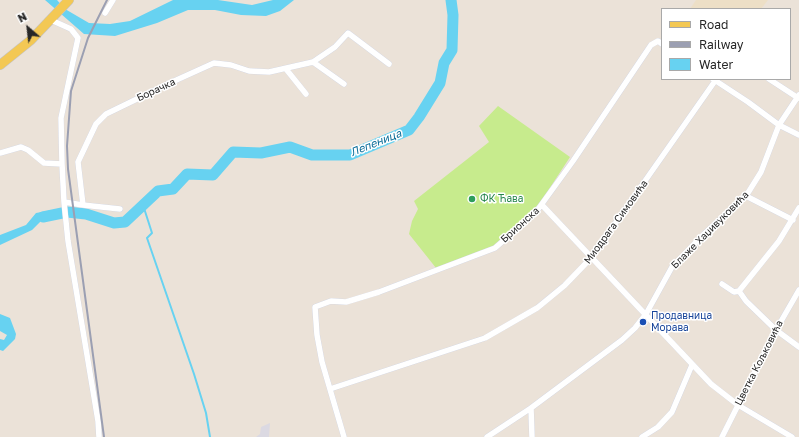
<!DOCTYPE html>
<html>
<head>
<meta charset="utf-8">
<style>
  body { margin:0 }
  #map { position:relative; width:799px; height:437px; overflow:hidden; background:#ebe2d8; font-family:"Golos Text",sans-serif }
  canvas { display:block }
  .legend { position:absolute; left:661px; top:8px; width:130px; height:72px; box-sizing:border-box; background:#fff; border:1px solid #a9a9a9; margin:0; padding:5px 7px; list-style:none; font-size:12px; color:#272727 }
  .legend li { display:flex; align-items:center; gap:8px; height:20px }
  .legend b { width:20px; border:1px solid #a9a9a9 }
  .north { position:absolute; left:8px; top:8px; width:40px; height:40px; -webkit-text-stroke:3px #fff; paint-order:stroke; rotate:332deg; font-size:11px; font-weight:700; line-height:16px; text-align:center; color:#272727 }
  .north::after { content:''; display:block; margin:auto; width:14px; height:18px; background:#272727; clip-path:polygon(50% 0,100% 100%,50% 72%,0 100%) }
</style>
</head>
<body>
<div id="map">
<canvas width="799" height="437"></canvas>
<ul class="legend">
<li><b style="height:5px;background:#f3c854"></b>Road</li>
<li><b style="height:5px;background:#9b9fb2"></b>Railway</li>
<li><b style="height:11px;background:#67d2f1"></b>Water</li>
</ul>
<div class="north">N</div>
</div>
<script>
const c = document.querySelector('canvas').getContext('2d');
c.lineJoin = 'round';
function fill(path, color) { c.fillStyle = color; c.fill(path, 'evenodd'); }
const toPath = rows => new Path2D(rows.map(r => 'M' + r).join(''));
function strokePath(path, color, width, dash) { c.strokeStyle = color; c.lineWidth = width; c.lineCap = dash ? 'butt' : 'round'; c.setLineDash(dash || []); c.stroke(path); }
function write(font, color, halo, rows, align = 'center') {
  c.font = font + ' "Golos Text",sans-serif'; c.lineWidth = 3; c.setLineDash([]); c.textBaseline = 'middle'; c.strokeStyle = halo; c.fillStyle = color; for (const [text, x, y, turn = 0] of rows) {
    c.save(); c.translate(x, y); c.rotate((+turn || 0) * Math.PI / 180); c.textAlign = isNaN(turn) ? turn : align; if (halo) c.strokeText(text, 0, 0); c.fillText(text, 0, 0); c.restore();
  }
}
const industrial = toPath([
  [270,423,269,437,256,437,260,434,261,427]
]);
const education = toPath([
  [696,0,768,0,761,9,690,9]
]);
const pitch = toPath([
  [498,106,570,157,540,203,491,248,436,268,409,234,412,221,418,209,414,201,489,142,479,126]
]);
const water = toPath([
  [45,0,57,0,65,9,89,23,110,24,130,21,173,0,218,0,252,5,273,0,294,0,280,11,266,16,241,15,215,10,188,10,157,23,115,36,84,34],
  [58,209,58,217,43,219,32,230,0,245,0,235,26,225,36,213],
  [0,314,10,318,16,334,15,339,3,351,0,350,0,339,4,340,7,335,0,331]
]);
const stream = toPath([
  [143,205,152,233,147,238,194,374,206,413,210,437]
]);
const river = toPath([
  [43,217,67,212,86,214,114,223,125,222,158,191,173,189,187,174,213,175,233,152,261,153,290,147,312,155,350,155,409,130,419,117,440,83,444,63,452,50,453,15,451,0]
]);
const street = toPath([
  [105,13,113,0],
  [51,20,71,29,78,38,61,118,62,164],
  [313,62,344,84],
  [286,69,306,94],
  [713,79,748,102,779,125,799,135],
  [769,79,798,98],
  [0,153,21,147,28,150,44,163,62,164,64,202,83,205,78,162,96,124,106,114,172,82,214,63,231,65,249,71,269,72,313,62,335,47,348,33,389,64],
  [746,196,793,220],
  [64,202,68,241,98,421,99,437],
  [83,205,120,209],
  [542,205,711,384,738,405,792,437],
  [722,284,734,292,739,291,746,301,776,330,799,347],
  [739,291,779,241,799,208],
  [330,389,485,338,537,308,565,285,591,258,715,81],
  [344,437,322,362,317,335,315,307,331,301,346,302,379,292,495,248,536,212,573,161,651,45,658,41,662,44],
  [487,437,531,408],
  [532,437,531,408,622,340,635,328,646,314,672,267,704,234,746,196,761,172,779,125,799,95],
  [642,437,658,427,672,412,692,365],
  [722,437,776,330,799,290]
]);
const primary = toPath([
  [0,65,31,40,69,0]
]);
const rail = toPath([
  [104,437,68,169,67,146,71,91,88,38,107,0]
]);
const markers = [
  [472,199,4,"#2e9e5b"],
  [643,322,4,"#1a4fb4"]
];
const streetNames = [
  ["Борачка",156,90,-25],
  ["Миодрага Симовића",616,222,-54],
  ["Брионска",520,225,-42],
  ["Блаже Хаџивуковића",710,230,-45],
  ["Цветка Кољковића",759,363,-63]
];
const leisureNames = [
  ["ФК Ћава",480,199]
];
const transitNames = [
  ["Продавница",651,316],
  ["Морава",651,328]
];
const waterNames = [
  ["Лепеница",376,143,-22]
];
fill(industrial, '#dbd9e2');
fill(education, '#eddfc6');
fill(pitch, '#c7eb8d');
fill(water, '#67d2f1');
strokePath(stream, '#67d2f1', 2);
strokePath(river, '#67d2f1', 11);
strokePath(street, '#cdd2e1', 6);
strokePath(primary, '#c3c3c3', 10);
strokePath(street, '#fff', 5.5);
strokePath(primary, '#f3c854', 9);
strokePath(rail, '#9b9fb2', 2);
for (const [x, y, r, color] of markers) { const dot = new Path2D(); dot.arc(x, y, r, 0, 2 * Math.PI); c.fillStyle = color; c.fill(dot); strokePath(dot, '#fff', 1.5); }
write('10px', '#272727', '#fff', streetNames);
write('10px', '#27864d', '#fff', leisureNames, 'left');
write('10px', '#164399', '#fff', transitNames, 'left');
write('italic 11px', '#0a6d99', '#fff', waterNames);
</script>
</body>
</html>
